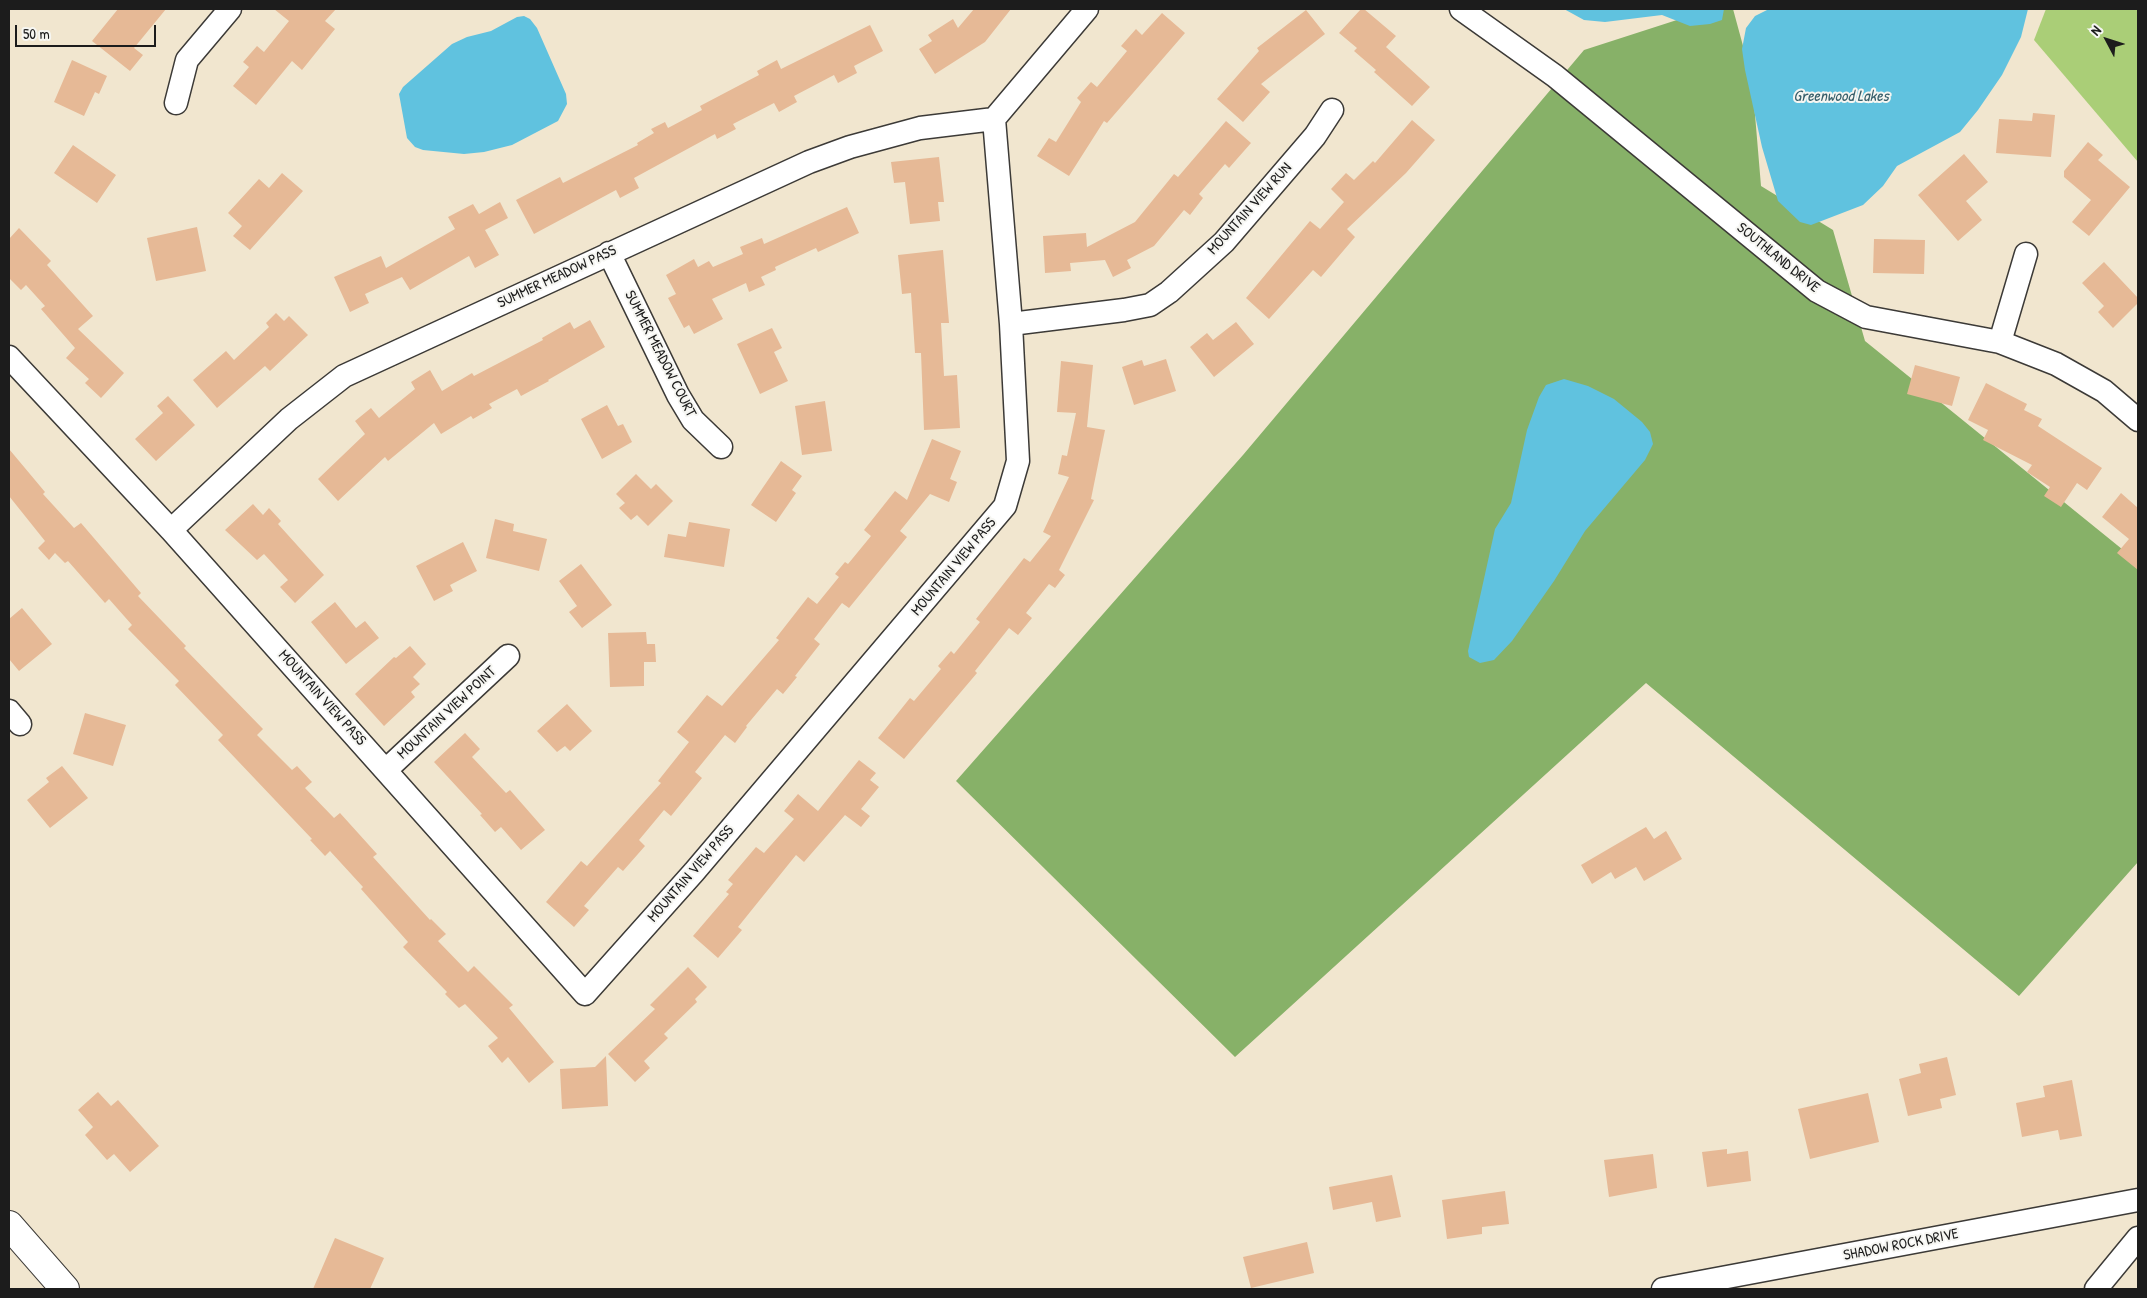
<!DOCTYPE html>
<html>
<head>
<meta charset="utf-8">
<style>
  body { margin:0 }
  #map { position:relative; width:2147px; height:1298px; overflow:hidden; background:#f1e6cf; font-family:"Patrick Hand",sans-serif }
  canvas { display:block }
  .frame { position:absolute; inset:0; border:10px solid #1c1c1c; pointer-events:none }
  .north { position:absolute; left:2082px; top:15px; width:50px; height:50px; -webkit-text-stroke:4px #f6f6f2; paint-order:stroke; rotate:310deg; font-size:14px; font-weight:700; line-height:20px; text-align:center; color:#1c1c1c }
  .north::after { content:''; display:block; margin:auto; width:18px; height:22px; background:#1c1c1c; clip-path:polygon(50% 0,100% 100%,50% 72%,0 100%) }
  .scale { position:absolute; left:15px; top:25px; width:141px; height:22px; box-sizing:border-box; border:2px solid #1c1c1c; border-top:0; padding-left:6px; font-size:15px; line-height:18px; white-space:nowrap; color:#1c1c1c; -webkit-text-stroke:4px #f6f6f2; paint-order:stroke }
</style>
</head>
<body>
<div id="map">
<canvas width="2147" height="1298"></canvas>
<div class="frame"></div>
<div class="north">N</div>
<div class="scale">50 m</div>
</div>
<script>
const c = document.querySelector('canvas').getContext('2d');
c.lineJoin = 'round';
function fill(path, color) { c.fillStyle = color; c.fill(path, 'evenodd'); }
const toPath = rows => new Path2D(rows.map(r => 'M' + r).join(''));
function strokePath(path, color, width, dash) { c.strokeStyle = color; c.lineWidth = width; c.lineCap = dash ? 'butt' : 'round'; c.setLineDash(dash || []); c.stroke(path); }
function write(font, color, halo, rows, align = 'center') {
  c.font = font + ' "Patrick Hand",sans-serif'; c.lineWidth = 4; c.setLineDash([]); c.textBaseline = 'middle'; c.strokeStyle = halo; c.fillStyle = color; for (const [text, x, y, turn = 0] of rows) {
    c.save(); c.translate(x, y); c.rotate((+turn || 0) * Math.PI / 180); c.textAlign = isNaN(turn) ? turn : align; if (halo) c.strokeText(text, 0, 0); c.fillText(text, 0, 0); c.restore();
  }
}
const green = toPath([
  [2046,9,2138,9,2138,162,2034,40]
]);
const forest = toPath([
  [1698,9,1733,9,1752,79,1761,186,1833,230,1865,341,2138,562,2138,862,2019,996,1646,683,1235,1057,956,781,1243,455,1584,50,1680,19]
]);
const water = toPath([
  [1564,9,1724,9,1722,20,1710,24,1690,26,1662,15,1605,22,1584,20],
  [1769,9,2028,9,2021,37,2002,75,1978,110,1960,132,1897,166,1883,186,1863,205,1811,225,1800,222,1778,201,1762,147,1745,70,1742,49,1746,28,1755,16],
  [524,16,530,19,537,28,566,94,567,104,558,121,512,145,484,152,464,154,423,150,415,147,407,138,399,94,403,87,452,44,467,37,491,31,517,17],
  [1564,379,1588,386,1614,399,1642,422,1650,432,1653,444,1645,460,1585,531,1554,581,1512,641,1494,660,1480,663,1469,657,1468,651,1495,529,1511,503,1527,430,1539,397,1546,385]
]);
const building = toPath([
  [118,9,166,9,134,48,143,55,130,71,92,41],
  [274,9,336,9,325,21,335,29,302,70,292,61,256,105,233,86,249,67,243,62,257,46,264,52,289,21],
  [974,9,1011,9,985,42,935,74,919,49,932,41,928,35,953,19,958,28],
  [1361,9,1364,9,1396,36,1386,47,1430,87,1412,106,1374,72,1376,70,1354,51,1357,48,1339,33],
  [1306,10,1325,34,1261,84,1270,92,1243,122,1217,99,1259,51,1257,48],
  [1162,13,1185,33,1107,123,1104,121,1069,176,1037,156,1049,138,1056,142,1081,102,1077,98,1091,82,1097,87,1127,51,1121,46,1136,29,1142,35],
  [870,25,883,51,854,66,857,73,838,83,834,75,794,96,797,102,779,112,774,103,733,124,736,129,717,139,715,134,634,178,639,188,620,198,616,190,534,234,516,200,560,177,563,183,638,145,637,143,654,133,651,129,665,122,668,128,702,110,700,106,759,75,757,71,777,60,781,69],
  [72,60,107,76,99,94,95,92,84,116,54,102],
  [2033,113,2055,115,2051,157,1996,153,1999,119,2032,121],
  [1412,120,1435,140,1406,173,1347,229,1355,237,1321,277,1313,270,1269,319,1246,298,1310,221,1320,229,1344,202,1331,189,1346,173,1354,180,1373,161,1375,163],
  [1226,121,1251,143,1229,168,1225,164,1199,194,1203,198,1190,215,1184,210,1154,246,1127,260,1131,268,1113,277,1105,260,1070,263,1071,271,1045,273,1043,236,1086,233,1087,247,1135,222,1174,174,1178,177],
  [2088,142,2103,155,2098,160,2130,187,2089,236,2072,222,2091,200,2064,177,2064,171],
  [73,145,116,175,97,203,54,173],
  [1964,154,1988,182,1966,201,1982,220,1958,241,1918,195],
  [939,157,944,202,938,202,940,221,910,224,905,182,894,183,891,162],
  [282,173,303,191,250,250,233,236,242,226,228,213,259,179,269,188],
  [500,202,508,218,485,230,499,255,475,268,469,256,410,290,402,277,365,294,369,303,350,312,334,277,381,256,386,268,455,229,448,217,473,204,479,214],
  [847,207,859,233,818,252,816,248,775,267,776,270,761,277,765,285,749,292,746,283,712,299,723,319,694,334,689,325,684,328,668,298,676,294,666,275,694,259,698,267,709,261,713,267,743,254,740,247,762,238,764,244],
  [197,227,206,271,156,281,147,238],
  [19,228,51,261,47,265,93,316,78,329,124,373,101,398,85,383,89,379,66,358,75,348,41,309,45,306,26,285,21,290,9,278,9,239],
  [1874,239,1925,240,1924,274,1873,273],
  [943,250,949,323,941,323,944,376,957,375,960,428,924,430,921,353,915,353,911,293,902,294,898,255],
  [2104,262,2138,298,2138,303,2113,328,2098,312,2104,306,2082,283],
  [276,313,284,321,289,316,308,335,270,371,265,366,217,408,193,380,226,351,234,360,269,327,266,323],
  [590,320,605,347,548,380,549,381,521,396,517,389,489,404,492,408,473,419,471,416,441,434,434,423,388,461,385,457,338,501,318,479,365,434,355,421,371,408,379,418,415,389,411,382,430,370,442,391,472,373,474,376,543,340,542,338,570,322,574,329],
  [1236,322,1254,344,1214,377,1190,347,1207,333,1213,340],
  [772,328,782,348,774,352,788,381,760,394,737,344],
  [1166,359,1176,391,1134,405,1122,367,1142,360,1144,366],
  [1061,361,1093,365,1087,427,1105,430,1091,499,1094,500,1059,570,1065,575,1055,588,1049,584,1026,613,1032,618,1018,635,1009,628,975,671,977,673,904,759,878,738,910,698,914,701,941,669,938,666,951,651,954,654,980,622,976,619,1024,558,1030,562,1051,536,1043,532,1069,477,1058,474,1062,455,1067,456,1076,413,1057,412],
  [1915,365,1960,377,1952,406,1907,394],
  [1986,383,2027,404,2024,410,2042,419,2038,426,2102,468,2087,490,2077,483,2061,507,2044,496,2050,487,2027,472,2032,465,1983,440,1988,430,1968,420],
  [168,396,195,425,156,461,135,439,163,413,157,406],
  [825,401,832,451,802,455,795,406],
  [607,405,618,426,623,424,632,442,602,459,581,419],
  [932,439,961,451,950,479,957,482,949,502,930,494,900,531,907,537,849,608,842,603,814,639,820,644,795,676,797,677,783,694,777,689,746,726,747,727,735,743,725,735,695,772,702,778,671,816,664,810,639,840,645,846,623,871,618,867,584,906,589,910,574,927,546,902,581,861,587,866,661,783,658,781,689,742,677,732,707,695,722,706,779,640,776,638,808,597,817,604,839,577,835,574,845,562,848,564,871,536,864,530,895,491,907,500],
  [9,449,45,492,43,494,74,528,81,523,141,593,138,596,186,646,184,648,263,729,257,735,292,770,297,766,312,782,305,788,334,818,340,813,377,854,373,857,430,920,431,919,446,934,438,941,468,972,474,966,513,1005,509,1008,554,1062,529,1083,508,1057,502,1063,488,1046,498,1038,465,1004,459,1008,445,994,447,992,403,947,408,942,361,889,363,887,330,851,325,856,310,840,312,839,218,740,223,735,175,685,179,681,128,629,132,625,109,599,105,603,68,561,65,563,55,553,49,560,38,548,45,541,9,496],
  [781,461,802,476,792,490,796,493,776,522,751,505],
  [636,474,651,489,656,484,673,501,648,526,637,515,631,520,619,508,625,503,616,494],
  [2121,493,2138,508,2138,570,2117,553,2129,539,2102,517],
  [253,504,263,515,269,508,281,521,278,524,324,575,295,603,280,587,288,580,264,554,257,560,225,530],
  [495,519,514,524,513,531,547,539,539,571,486,558],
  [689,522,730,529,724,567,664,557,668,534,686,537],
  [463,542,477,571,450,585,453,591,434,601,416,566],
  [581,564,612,605,582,628,569,612,577,606,559,581],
  [335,602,356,628,365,621,379,638,346,664,311,622],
  [22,608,52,644,19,671,9,659,9,619],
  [646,632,647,644,655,644,656,662,644,662,644,686,610,687,608,633],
  [410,646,426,664,413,677,420,684,411,692,415,697,384,726,355,694,394,657,396,658],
  [567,704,592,731,570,751,565,746,557,752,537,731],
  [85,713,126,725,113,766,73,754],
  [465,733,480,749,472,757,506,793,510,790,545,830,521,850,501,827,495,832,480,815,482,814,434,762],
  [859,760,876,773,870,780,879,787,861,809,870,816,861,827,845,815,804,862,796,855,738,927,742,930,718,958,693,936,729,894,726,892,733,884,728,880,756,847,764,853,794,819,784,811,798,794,818,811],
  [62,766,88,798,50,828,27,800,49,782,46,778],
  [1646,827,1654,839,1666,831,1682,859,1644,881,1636,867,1615,879,1611,872,1592,884,1581,865],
  [688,967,707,987,695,999,697,1002,664,1034,668,1038,644,1061,650,1068,635,1082,608,1054,655,1009,650,1005],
  [606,1056,608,1106,562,1109,560,1069,595,1067],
  [1947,1057,1956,1095,1940,1099,1942,1108,1908,1116,1899,1079,1921,1073,1919,1064],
  [2072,1080,2082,1136,2060,1140,2058,1130,2022,1137,2016,1103,2045,1097,2043,1086],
  [98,1092,111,1106,118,1100,159,1146,130,1172,114,1154,107,1160,85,1135,93,1127,78,1110],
  [1868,1093,1879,1142,1810,1159,1798,1109],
  [1727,1149,1727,1154,1748,1151,1751,1181,1707,1187,1702,1152],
  [1653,1154,1657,1188,1609,1197,1604,1160],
  [1392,1175,1401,1217,1376,1222,1372,1202,1333,1210,1329,1187],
  [1505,1191,1509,1224,1482,1227,1482,1234,1447,1239,1442,1200],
  [335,1238,384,1258,370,1289,313,1289],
  [1307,1242,1314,1273,1251,1288,1243,1257]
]);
const minor = toPath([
  [1461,9,1555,76,1817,291,1866,317,2000,342,2056,364,2104,391,2138,420],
  [176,103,187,60,230,9],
  [609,253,678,395,693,420,721,447],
  [1011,324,1124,310,1150,305,1169,292,1224,242,1315,136,1332,110],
  [2000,342,2026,254],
  [9,357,171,530,585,994,694,872,1005,506,1018,461,1011,324,994,119,1087,9],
  [171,530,289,419,344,376,809,162,850,147,920,128,994,119],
  [9,711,20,724],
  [386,770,508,656],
  [1663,1289,2138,1200],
  [2096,1289,2138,1238]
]);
const major = toPath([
  [9,1225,65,1289]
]);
const streetNames = [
  ["MOUNTAIN VIEW RUN",1250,209,-48],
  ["SOUTHLAND DRIVE",1778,258,39],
  ["SUMMER MEADOW PASS",557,277,-25],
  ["SUMMER MEADOW COURT",660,354,63],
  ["MOUNTAIN VIEW PASS",954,567,-50],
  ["MOUNTAIN VIEW PASS",322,698,48],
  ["MOUNTAIN VIEW POINT",447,713,-43],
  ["MOUNTAIN VIEW PASS",691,874,-49],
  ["SHADOW ROCK DRIVE",1901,1245,-11]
];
const waterNames = [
  ["Greenwood Lakes",1841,97]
];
fill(green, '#aace77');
fill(forest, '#87b168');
fill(water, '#60c2df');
fill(building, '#e6b996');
strokePath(minor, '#3c3a37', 25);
strokePath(major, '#3c3a37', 30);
strokePath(minor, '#fff', 22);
strokePath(major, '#fff', 28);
write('15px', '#1c1c1c', '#f6f6f2', streetNames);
write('italic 16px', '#375e6a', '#f6f6f2', waterNames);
</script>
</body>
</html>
